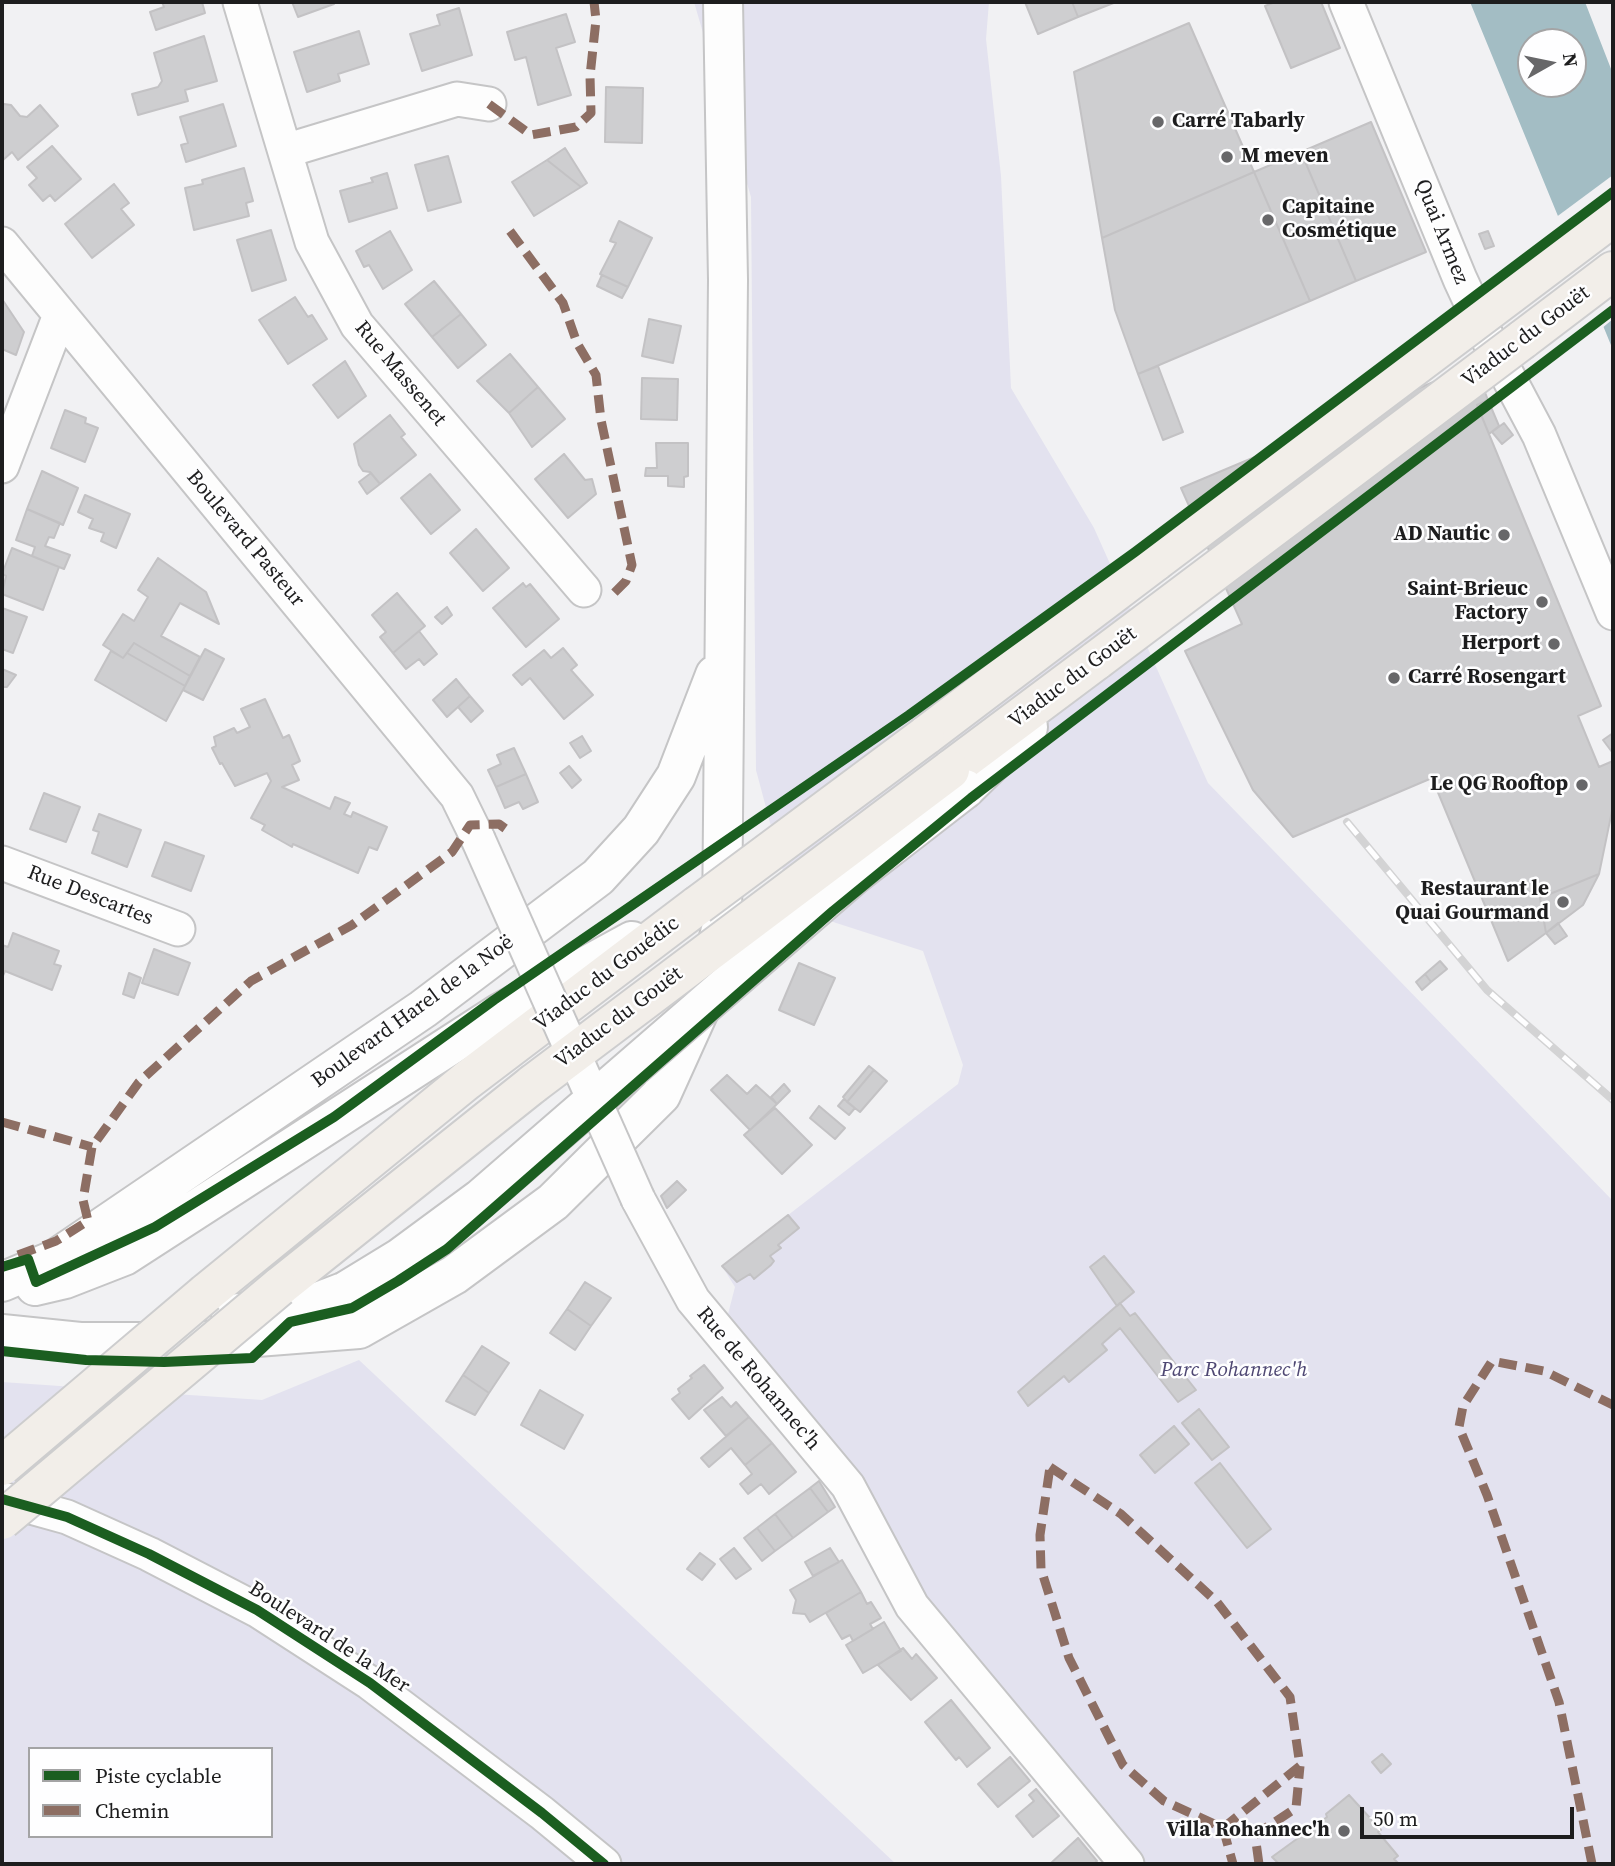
<!DOCTYPE html>
<html>
<head>
<meta charset="utf-8">
<style>
  body { margin:0 }
  #map { position:relative; width:1615px; height:1866px; overflow:hidden; background:#f1f1f3; font-family:"Source Serif 4",serif }
  canvas { display:block }
  .frame { position:absolute; inset:0; border:4px solid #1d1d1e; pointer-events:none }
  .legend { position:absolute; left:28px; top:1747px; width:245px; height:91px; box-sizing:border-box; background:#fefeff; border:2px solid #a4a4a5; margin:0; padding:9px 12px; list-style:none; font-size:21px; color:#1d1d1e }
  .legend li { display:flex; align-items:center; gap:14px; height:35px }
  .legend b { width:35px; border:2px solid #a4a4a5 }
  .north { position:absolute; left:1517px; top:28px; width:70px; height:70px; box-sizing:border-box; background:#fefeff; border:2px solid #a4a4a5; border-radius:50%; rotate:81deg; font-size:19px; font-weight:700; line-height:28px; text-align:center; color:#1d1d1e }
  .north::after { content:''; display:block; margin:auto; width:24px; height:32px; background:#676769; clip-path:polygon(50% 0,100% 100%,50% 72%,0 100%) }
  .scale { position:absolute; left:1360px; top:1807px; width:214px; height:32px; box-sizing:border-box; border:4px solid #1d1d1e; border-top:0; padding-left:9px; font-size:21px; line-height:24px; white-space:nowrap; color:#1d1d1e; -webkit-text-stroke:5px #fefeff; paint-order:stroke }
</style>
</head>
<body>
<div id="map">
<canvas width="1615" height="1866"></canvas>
<div class="frame"></div>
<ul class="legend">
<li><b style="height:9px;background:#1b5e20"></b>Piste cyclable</li>
<li><b style="height:9px;background:#8d6e63"></b>Chemin</li>
</ul>
<div class="north">N</div>
<div class="scale">50 m</div>
</div>
<script>
const c = document.querySelector('canvas').getContext('2d');
c.lineJoin = 'round';
function fill(path, color) { c.fillStyle = color; c.fill(path, 'evenodd'); }
const toPath = rows => new Path2D(rows.map(r => 'M' + r).join(''));
function strokePath(path, color, width, dash) { c.strokeStyle = color; c.lineWidth = width; c.lineCap = dash ? 'butt' : 'round'; c.setLineDash(dash || []); c.stroke(path); }
function write(font, color, halo, rows, align = 'center') {
  c.font = font + ' "Source Serif 4",serif'; c.lineWidth = 5; c.setLineDash([]); c.textBaseline = 'middle'; c.strokeStyle = halo; c.fillStyle = color; for (const [text, x, y, turn = 0] of rows) {
    c.save(); c.translate(x, y); c.rotate((+turn || 0) * Math.PI / 180); c.textAlign = isNaN(turn) ? turn : align; if (halo) c.strokeText(text, 0, 0); c.fillText(text, 0, 0); c.restore();
  }
}
const green = toPath([
  [694,2,989,2,986,39,1001,176,1011,388,1094,528,1208,783,1613,1201,1613,1864,1144,1864,932,1611,727,1318,735,1287,722,1266,958,1084,963,1065,923,951,793,909,756,770,751,197],
  [359,1360,896,1864,2,1864,2,1382,262,1400],
  [30,1749,271,1749,271,1836,30,1836]
]);
const water = toPath([
  [1470,2,1585,2,1613,74,1613,350],
  [1531,42,1573,42,1573,84,1531,84]
]);
const pier = toPath([
  [1613,175,1613,319,1601,329,1555,218]
]);
const building = toPath([
  [162,2,202,2,205,13,156,30,150,12,164,7,162,2],
  [292,2,333,2,334,4,298,17,292,2],
  [1025,2,1072,2,1078,17,1038,34,1025,2],
  [1072,2,1116,2,1078,17,1072,2],
  [1275,2,1321,2,1340,48,1291,68,1265,6,1275,2],
  [459,8,472,55,422,71,410,34,440,25,437,15,459,8],
  [566,14,575,42,556,48,571,95,538,105,526,57,515,60,507,32,566,14],
  [1189,23,1254,172,1102,238,1074,72,1189,23],
  [359,31,369,64,338,74,340,81,307,92,294,52,359,31],
  [204,36,217,81,185,90,188,101,138,115,132,94,158,87,162,81,154,53,204,36],
  [606,87,643,88,642,143,605,142,606,87],
  [4,104,11,105,20,116,27,117,40,105,58,126,18,160,12,152,3,160,2,107,4,104],
  [223,104,236,146,186,162,181,145,188,143,180,117,223,104],
  [1371,122,1426,252,1356,281,1301,152,1371,122],
  [52,146,81,179,55,201,50,195,43,201,29,185,37,178,27,167,52,146],
  [565,148,587,183,581,187,547,160,565,148],
  [1301,152,1356,281,1310,301,1254,172,1301,152],
  [448,156,461,202,428,211,415,165,448,156],
  [547,160,581,187,534,216,512,182,547,160],
  [244,168,253,201,246,203,249,216,194,230,185,188,203,184,202,180,244,168],
  [1254,172,1310,301,1138,374,1115,310,1102,238,1254,172],
  [387,173,397,208,349,222,340,191,373,182,371,178,387,173],
  [114,184,129,203,121,209,134,225,92,258,65,224,114,184],
  [619,221,652,238,628,287,600,274,616,243,610,241,619,221],
  [271,230,286,280,252,291,237,240,271,230],
  [390,231,412,270,383,289,369,265,364,267,356,251,390,231],
  [1488,231,1494,246,1485,249,1479,234,1488,231],
  [602,275,628,287,622,298,597,286,602,275],
  [434,281,461,314,432,337,405,304,434,281],
  [295,297,308,317,312,315,327,339,288,364,259,320,295,297],
  [2,299,24,332,16,355,2,349,2,299],
  [461,314,486,345,458,368,432,337,461,314],
  [649,319,681,326,673,363,642,356,649,319],
  [510,354,538,387,509,413,477,381,510,354],
  [345,361,366,396,338,418,313,385,345,361],
  [1474,365,1488,400,1477,405,1601,706,1578,716,1599,767,1613,761,1612,811,1599,874,1540,898,1546,933,1508,961,1432,778,1293,837,1253,790,1185,651,1242,624,1181,488,1474,365],
  [1158,366,1183,432,1163,440,1138,374,1158,366],
  [642,378,678,379,677,420,641,419,642,378],
  [538,387,565,419,532,447,509,413,538,387],
  [1488,400,1499,426,1489,434,1477,405,1488,400],
  [65,410,86,418,85,423,98,428,85,462,51,448,65,410],
  [390,415,405,434,401,437,416,455,380,484,370,472,363,471,359,465,354,444,390,415],
  [1504,423,1513,435,1502,444,1492,432,1504,423],
  [656,443,688,443,688,476,684,477,684,487,668,486,668,476,645,476,646,468,657,468,656,443],
  [564,454,585,480,592,479,596,494,568,518,535,479,564,454],
  [42,471,78,488,63,525,27,509,42,471],
  [371,473,380,484,367,494,359,482,371,473],
  [430,474,460,510,431,534,401,498,430,474],
  [85,495,130,514,116,548,101,541,104,533,89,528,93,519,78,512,85,495],
  [27,509,60,523,54,538,49,537,45,546,70,555,64,569,32,556,35,547,16,540,27,509],
  [476,529,509,568,483,591,450,553,476,529],
  [12,548,59,567,43,610,2,594,6,576,2,574,12,548],
  [158,558,206,592,219,624,180,603,161,636,200,657,190,676,134,643,123,658,103,645,123,614,134,621,148,597,138,590,158,558],
  [523,583,526,587,530,584,559,619,526,647,493,608,523,583],
  [397,593,425,626,393,653,380,637,386,632,372,615,397,593],
  [447,607,452,615,442,624,435,617,447,607],
  [2,608,27,617,13,653,2,649,2,608],
  [419,631,437,654,424,665,419,659,406,669,393,653,419,631],
  [134,643,190,676,185,686,127,653,134,643],
  [563,648,577,665,571,670,593,695,564,719,530,678,522,685,513,675,544,650,551,658,563,648],
  [205,649,224,659,203,700,183,690,205,649],
  [111,651,123,658,127,653,185,686,166,721,95,680,111,651],
  [2,669,16,675,7,687,2,687,2,669],
  [456,679,470,696,447,717,433,700,456,679],
  [470,696,483,711,471,722,458,707,470,696],
  [265,699,283,738,289,735,300,761,292,765,299,780,282,787,330,809,335,797,350,803,344,814,351,817,353,812,387,827,377,850,369,847,358,873,293,844,292,847,262,830,265,825,251,818,271,781,267,773,235,786,222,763,220,764,212,748,216,746,214,737,234,728,237,733,250,727,241,709,265,699],
  [1613,733,1613,751,1612,752,1603,740,1613,733],
  [582,736,591,751,580,758,570,743,582,736],
  [514,748,526,774,496,787,488,770,501,764,497,755,514,748],
  [569,766,581,780,572,788,560,773,569,766],
  [526,774,538,802,523,809,519,802,505,808,496,787,526,774],
  [44,793,80,807,66,842,30,829,44,793],
  [99,814,141,830,127,867,92,853,99,832,93,830,99,814],
  [165,842,204,856,191,891,152,876,165,842],
  [1599,874,1583,905,1546,933,1540,898,1599,874],
  [1558,923,1567,936,1555,944,1546,933,1558,923],
  [13,933,59,951,54,964,61,966,52,990,5,971,2,978,2,945,8,947,13,933],
  [154,949,190,963,178,995,142,983,154,949],
  [1440,961,1447,969,1431,982,1425,974,1440,961],
  [799,963,835,978,814,1025,779,1010,799,963],
  [129,973,141,978,134,998,123,994,129,973],
  [1425,974,1431,982,1422,990,1416,982,1425,974],
  [869,1066,874,1070,847,1102,843,1097,869,1066],
  [874,1070,887,1081,860,1112,847,1102,874,1070],
  [727,1075,747,1094,756,1085,777,1104,750,1130,711,1090,727,1075],
  [784,1084,790,1091,777,1104,771,1097,784,1084],
  [844,1099,855,1108,849,1115,838,1106,844,1099],
  [819,1106,845,1128,835,1139,810,1118,819,1106],
  [775,1108,812,1145,782,1174,744,1135,775,1108],
  [677,1181,686,1190,667,1208,661,1196,677,1181],
  [788,1215,799,1228,778,1245,781,1248,770,1256,774,1261,771,1265,754,1279,750,1274,737,1282,722,1266,788,1215],
  [1104,1256,1134,1292,1117,1306,1090,1267,1104,1256],
  [585,1282,611,1298,591,1326,567,1309,585,1282],
  [1120,1303,1130,1316,1135,1313,1196,1390,1178,1402,1120,1328,1102,1344,1107,1350,1069,1382,1064,1376,1028,1406,1018,1392,1120,1303],
  [567,1309,591,1326,575,1350,550,1333,567,1309],
  [482,1346,509,1363,489,1393,463,1375,482,1346],
  [704,1365,723,1388,689,1419,672,1399,680,1393,678,1389,692,1378,690,1376,704,1365],
  [463,1375,489,1393,475,1415,446,1401,463,1375],
  [540,1390,583,1415,564,1449,521,1425,540,1390],
  [722,1397,731,1407,736,1402,749,1417,726,1436,704,1410,722,1397],
  [1199,1409,1229,1447,1212,1460,1182,1423,1199,1409],
  [749,1417,772,1443,745,1465,731,1448,709,1467,701,1458,749,1417],
  [1174,1426,1189,1444,1155,1473,1140,1455,1174,1426],
  [772,1443,796,1472,769,1494,761,1484,748,1494,740,1484,752,1474,745,1465,772,1443],
  [1220,1463,1271,1529,1247,1548,1195,1483,1220,1463],
  [819,1481,835,1507,828,1512,810,1488,819,1481],
  [810,1488,828,1512,793,1538,775,1514,810,1488],
  [775,1514,793,1538,775,1551,757,1528,775,1514],
  [757,1528,775,1551,762,1561,744,1538,757,1528],
  [734,1548,751,1569,736,1579,720,1559,734,1548],
  [830,1548,839,1562,813,1576,805,1562,830,1548],
  [700,1553,715,1564,702,1580,687,1569,700,1553],
  [842,1560,861,1592,810,1622,805,1614,793,1613,796,1600,790,1590,842,1560],
  [861,1592,867,1604,871,1602,881,1618,870,1624,873,1629,853,1641,850,1635,842,1639,826,1613,861,1592],
  [884,1622,901,1651,863,1673,846,1645,884,1622],
  [903,1648,912,1659,916,1654,937,1678,911,1700,878,1665,903,1648],
  [951,1700,990,1748,967,1767,959,1757,956,1760,925,1722,951,1700],
  [1382,1754,1391,1764,1381,1773,1372,1762,1382,1754],
  [1010,1757,1030,1781,998,1807,978,1784,1010,1757],
  [1036,1789,1059,1816,1033,1837,1016,1816,1034,1801,1029,1795,1036,1789],
  [1349,1795,1381,1830,1378,1832,1398,1856,1394,1859,1399,1864,1279,1864,1272,1857,1327,1817,1326,1814,1349,1795],
  [1078,1838,1097,1861,1094,1864,1050,1864,1078,1838]
]);
const minor = toPath([
  [240,2,312,242,357,325,584,590],
  [1346,2,1460,279,1485,333,1539,435,1613,613],
  [285,151,457,99,489,104],
  [2,244,457,796,478,839],
  [2,466,60,315],
  [2,863,178,929],
  [638,1199,693,1300,848,1486,912,1606,1127,1864],
  [2,1499,67,1517,149,1554,257,1610,370,1683,542,1813,604,1864]
]);
const secondary = toPath([
  [965,789,1028,727],
  [2,1282,54,1260,423,1009,598,877,641,830,676,776,715,675],
  [35,1286,65,1279,124,1256,500,1013,632,941],
  [231,1314,315,1303,346,1291],
  [2,1334,80,1342,193,1342,359,1329,454,1275,553,1202,661,1095,699,1011,722,926,728,280,723,2]
]);
const trunk = toPath([
  [1522,340,1613,271],
  [925,736,1156,561],
  [950,770,1097,660],
  [279,1287,533,1084],
  [206,1293,466,1081,698,905]
]);
const rail = toPath([
  [1347,822,1487,990,1613,1100]
]);
const minorBridge = toPath([
  [478,839,638,1199]
]);
const secondaryBridge = toPath([
  [346,1291,400,1258,480,1199,854,875,965,789]
]);
const trunkBridge = toPath([
  [1156,561,1613,217],
  [1097,660,1522,340],
  [698,905,925,736],
  [533,1084,950,770],
  [2,1466,206,1293],
  [2,1520,279,1287]
]);
const quiet = toPath([
  [489,104,531,135,576,127,591,113,590,76,596,20,594,2],
  [510,231,563,303,577,343,596,375,601,420,632,565,626,581,613,594],
  [2,1122,92,1147],
  [18,1255,56,1241,88,1221,83,1200,92,1147,139,1082,251,981,352,925,452,852,470,825,499,824,510,832],
  [1050,1467,1121,1514,1217,1602,1290,1697,1300,1766,1223,1828,1164,1801,1123,1765,1069,1658,1041,1569,1040,1535,1050,1467],
  [1223,1828,1233,1864],
  [1259,1864,1255,1835,1296,1808,1300,1766],
  [1592,1864,1559,1702,1487,1495,1459,1427,1463,1406,1492,1361,1544,1371,1613,1405]
]);
const cycleway = toPath([
  [2,1267,28,1259,36,1282,155,1227,334,1117,494,1000,909,715,1135,552,1613,192],
  [2,1351,86,1360,164,1362,252,1358,290,1322,352,1308,398,1281,447,1249,833,911,971,798,1613,310],
  [2,1499,67,1517,149,1554,257,1610,370,1683,542,1813,604,1864]
]);
const markers = [
  [1158,122,7,"#676769"],
  [1227,157,7,"#676769"],
  [1268,220,7,"#676769"],
  [1504,535,7,"#676769"],
  [1542,602,7,"#676769"],
  [1554,644,7,"#676769"],
  [1394,678,7,"#676769"],
  [1582,785,7,"#676769"],
  [1563,902,7,"#676769"],
  [1344,1831,7,"#676769"]
];
const poiNames = [
  ["Carré Tabarly",1172,122,"left"],
  ["M meven",1241,157,"left"],
  ["Capitaine",1282,208,"left"],
  ["Cosmétique",1282,232,"left"],
  ["AD Nautic",1490,535],
  ["Saint-Brieuc",1528,590],
  ["Factory",1528,614],
  ["Herport",1540,644],
  ["Carré Rosengart",1408,678,"left"],
  ["Le QG Rooftop",1568,785],
  ["Restaurant le",1549,890],
  ["Quai Gourmand",1549,914],
  ["Villa Rohannec'h",1330,1831]
];
const streetNames = [
  ["Quai Armez",1441,232,68],
  ["Viaduc du Gouët",1526,337,-37],
  ["Rue Massenet",400,374,50],
  ["Boulevard Pasteur",245,539,50],
  ["Viaduc du Gouët",1073,678,-37],
  ["Rue Descartes",90,896,21],
  ["Viaduc du Gouédic",607,974,-37],
  ["Boulevard Harel de la Noë",413,1012,-36],
  ["Viaduc du Gouët",619,1018,-37],
  ["Rue de Rohannec'h",758,1379,50],
  ["Boulevard de la Mer",329,1638,33]
];
const parkNames = [
  ["Parc Rohannec'h",1234,1371]
];
fill(green, '#e3e2ef');
fill(water, '#a3bdc4');
fill(pier, '#f1f1f3');
fill(building, '#ceced0');
strokePath(building, '#c3c2c4', 2);
strokePath(minor, '#c5c5c6', 37);
strokePath(secondary, '#c5c5c6', 42);
strokePath(trunk, '#cdcdce', 42);
strokePath(minor, '#fdfdfd', 33);
strokePath(secondary, '#fdfdfd', 38);
strokePath(trunk, '#f2eee9', 38);
strokePath(rail, '#d3d3d4', 8);
strokePath(rail, '#fefeff', 5, [16]);
strokePath(minorBridge, '#c5c5c6', 37, []);
strokePath(secondaryBridge, '#c5c5c6', 42, []);
strokePath(trunkBridge, '#cdcdce', 42, []);
strokePath(minorBridge, '#fdfdfd', 33);
strokePath(secondaryBridge, '#fdfdfd', 38);
strokePath(trunkBridge, '#f2eee9', 38);
strokePath(quiet, '#8d6e63', 9, [18, 9]);
strokePath(cycleway, '#1b5e20', 10);
for (const [x, y, r, color] of markers) { const dot = new Path2D(); dot.arc(x, y, r, 0, 2 * Math.PI); c.fillStyle = color; c.fill(dot); strokePath(dot, '#fefeff', 2.5); }
write('bold 21px', '#1d1d1e', '#fefeff', poiNames, 'right');
write('21px', '#1d1d1e', '#fefeff', streetNames);
write('italic 21px', '#4e4773', '#fefeff', parkNames);
</script>
</body>
</html>
